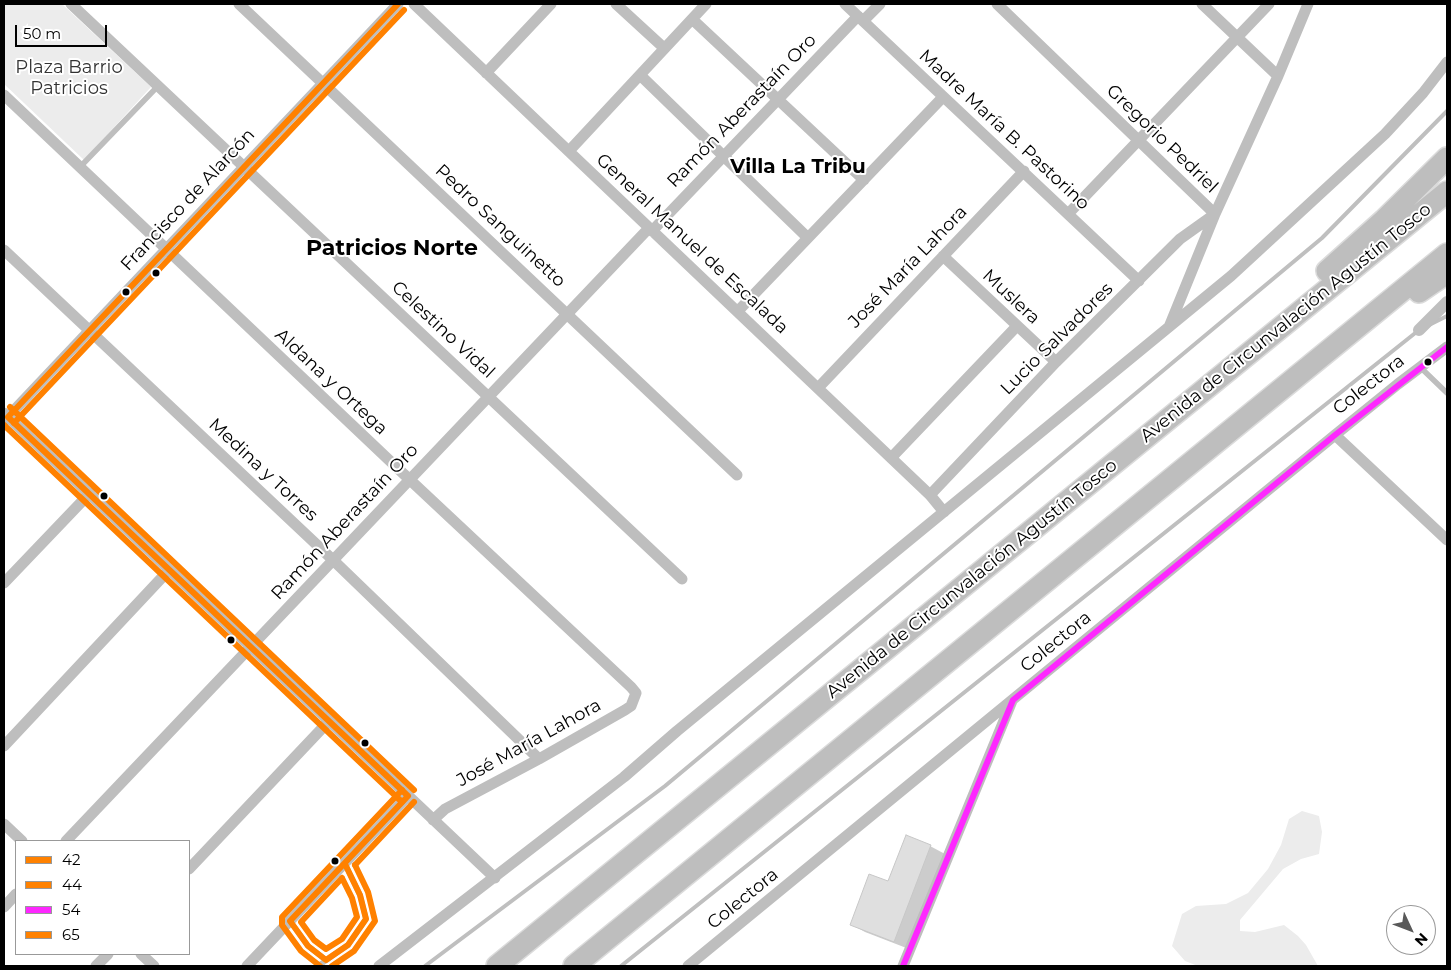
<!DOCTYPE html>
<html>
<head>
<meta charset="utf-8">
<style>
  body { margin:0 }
  #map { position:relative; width:1451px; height:970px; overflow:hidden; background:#fff; font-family:Montserrat,sans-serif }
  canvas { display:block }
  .frame { position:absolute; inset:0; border:5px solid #000; pointer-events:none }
  .legend { position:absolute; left:15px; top:840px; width:175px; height:115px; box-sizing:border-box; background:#fff; border:1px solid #999; margin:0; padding:6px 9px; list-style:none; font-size:15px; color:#000 }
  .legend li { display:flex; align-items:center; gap:10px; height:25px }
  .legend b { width:25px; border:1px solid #999 }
  .north { position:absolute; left:1386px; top:905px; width:50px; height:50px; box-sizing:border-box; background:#fff; border:1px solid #999; border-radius:50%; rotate:133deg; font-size:14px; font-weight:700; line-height:20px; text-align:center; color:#000 }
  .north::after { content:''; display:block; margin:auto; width:18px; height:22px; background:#595959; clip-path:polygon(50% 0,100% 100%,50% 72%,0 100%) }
  .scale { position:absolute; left:15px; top:25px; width:92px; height:22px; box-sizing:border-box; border:2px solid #000; border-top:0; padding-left:6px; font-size:15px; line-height:18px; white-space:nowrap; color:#000; -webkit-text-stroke:4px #fff; paint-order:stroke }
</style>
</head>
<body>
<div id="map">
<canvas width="1451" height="970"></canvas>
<div class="frame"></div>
<ul class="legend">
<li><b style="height:6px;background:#ff8100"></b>42</li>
<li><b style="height:6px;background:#ff8100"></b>44</li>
<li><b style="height:6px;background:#fe27ff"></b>54</li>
<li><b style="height:6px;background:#ff8100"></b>65</li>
</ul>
<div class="north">N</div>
<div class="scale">50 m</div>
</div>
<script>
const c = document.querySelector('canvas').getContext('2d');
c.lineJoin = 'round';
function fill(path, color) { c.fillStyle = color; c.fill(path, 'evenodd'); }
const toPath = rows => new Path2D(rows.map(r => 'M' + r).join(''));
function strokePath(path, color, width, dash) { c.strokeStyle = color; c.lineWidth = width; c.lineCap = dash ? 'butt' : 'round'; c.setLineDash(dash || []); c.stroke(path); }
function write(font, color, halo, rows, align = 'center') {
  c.font = font + ' Montserrat,sans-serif'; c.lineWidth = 4; c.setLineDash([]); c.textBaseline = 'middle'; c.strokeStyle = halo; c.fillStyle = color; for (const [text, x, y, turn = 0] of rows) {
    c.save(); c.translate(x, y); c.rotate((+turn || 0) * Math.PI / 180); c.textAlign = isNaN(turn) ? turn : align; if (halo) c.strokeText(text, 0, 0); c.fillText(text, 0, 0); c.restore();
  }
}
const green = toPath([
  [4,4,62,4,151,87,84,160,4,84],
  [1302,811,1319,816,1322,832,1319,854,1301,859,1283,869,1240,920,1240,931,1255,932,1284,925,1298,936,1306,945,1318,966,1198,966,1185,961,1172,946,1182,914,1196,906,1226,904,1248,893,1268,869,1281,845,1289,819]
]);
const shadow = toPath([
  [930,846,945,854,909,949,865,932,851,924,889,883]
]);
const stream = toPath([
  [425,966,665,786,1322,238,1447,111],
  [621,966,1419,330,1447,316]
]);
const canal = toPath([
  [1419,330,1447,302]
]);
const building = toPath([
  [906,835,931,845,894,942,850,925,869,874,888,881,906,835]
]);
const service = toPath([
  [80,167,158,86],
  [1420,367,1447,393],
  [290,921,308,946,326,960],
  [318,966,348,945,366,919,360,895,345,864]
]);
const minor = toPath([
  [71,4,682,579],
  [239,4,737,475],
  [414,4,930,495,944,512],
  [616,4,664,48],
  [845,4,1139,281],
  [997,4,1215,214,1169,327],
  [1202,4,1278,76],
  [692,19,864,180],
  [863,21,880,4],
  [486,73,551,4],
  [640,75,808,238],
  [4,95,409,479,631,687,636,693,631,706,625,710,539,759,445,809,433,820],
  [569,151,706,4],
  [1068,214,1269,4],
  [652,231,858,16],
  [4,250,333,560,539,759],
  [943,256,1056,362],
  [738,311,943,97],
  [818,388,1024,171],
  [4,413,495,878],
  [4,421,398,4],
  [1335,435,1447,540],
  [891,458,1017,326],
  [930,495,1056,362,1180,239,1215,214,1278,76,1308,4],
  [4,583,90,493],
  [4,746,169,570],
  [4,824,22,841],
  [66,841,649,228],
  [189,869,329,721],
  [4,907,16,894],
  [141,954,154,966],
  [96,966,108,954],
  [247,966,408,796],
  [379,966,624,777,677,731,1231,276,1385,134,1423,93,1447,62],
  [688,966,1335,435,1398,384,1447,347],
  [903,966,1012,701]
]);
const motorway = toPath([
  [1327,271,1384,220,1447,158],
  [1419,292,1447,273],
  [497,966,1447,192],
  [574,966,1447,254]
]);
const bus1 = toPath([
  [8,417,398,4],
  [8,417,408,796],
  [345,864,360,895,366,919,348,945,326,960,308,946,290,921,408,796]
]);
const bus2 = toPath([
  [14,423,404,10],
  [4,425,402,802],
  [355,865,414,802],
  [342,878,352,898,357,917,342,939,326,949,314,940,301,922,342,878]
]);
const bus3 = toPath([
  [903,966,1013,700,1335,435,1447,347]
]);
const bus4 = toPath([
  [10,407,414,790],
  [320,966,301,951,282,925,282,917,402,790],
  [332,966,354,951,375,921,368,892,355,865]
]);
const markers = [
  [156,273,4.5,"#000"],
  [126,292,4.5,"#000"],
  [1428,362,4.5,"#000"],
  [104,496,4.5,"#000"],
  [231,640,4.5,"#000"],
  [365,743,4.5,"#000"],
  [335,861,4.5,"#000"]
];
const parkNames = [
  ["Plaza Barrio",69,68],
  ["Patricios",69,89]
];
const streetNames = [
  ["Ramón Aberastaín Oro",742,111,-46],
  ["Madre María B. Pastorino",1004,130,43],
  ["Gregorio Pedriel",1162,139,44],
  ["Francisco de Alarcón",188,200,-47],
  ["Pedro Sanguinetto",500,226,43],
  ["General Manuel de Escalada",692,244,43],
  ["José María Lahora",908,267,-46],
  ["Muslera",1011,297,43],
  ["Avenida de Circunvalación Agustín Tosco",1286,323,-39],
  ["Celestino Vidal",443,330,43],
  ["Lucio Salvadores",1057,339,-45],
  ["Aldana y Ortega",331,382,43],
  ["Colectora",1369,385,-38],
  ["Medina y Torres",263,470,43],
  ["Ramón Aberastaín Oro",345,522,-47],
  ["Avenida de Circunvalación Agustín Tosco",972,579,-39],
  ["Colectora",1056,642,-39],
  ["José María Lahora",529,743,-29],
  ["Colectora",743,899,-39]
];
const quarterNames = [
  ["Villa La Tribu",798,167]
];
const districtNames = [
  ["Patricios Norte",392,249]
];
fill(green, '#ececec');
fill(shadow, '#0003');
strokePath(stream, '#bfbfbf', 4);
strokePath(canal, '#bfbfbf', 12);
fill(building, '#dfdfdf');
strokePath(building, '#c7c7c7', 1);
strokePath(motorway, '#dbdbdb', 24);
strokePath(service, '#bebebe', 5.5);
strokePath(minor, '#bebebe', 11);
strokePath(motorway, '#bebebe', 21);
strokePath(bus1, '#ff8100', 6);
strokePath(bus2, '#ff8100', 6);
strokePath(bus3, '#fe27ff', 6);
strokePath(bus4, '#ff8100', 6);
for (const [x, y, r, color] of markers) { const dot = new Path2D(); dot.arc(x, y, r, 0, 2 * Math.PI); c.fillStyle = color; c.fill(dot); strokePath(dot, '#fff', 2); }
write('18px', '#333', '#fff', parkNames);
write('18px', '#000', '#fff', streetNames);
write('bold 20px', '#000', '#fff', quarterNames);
write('bold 22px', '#000', '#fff', districtNames);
</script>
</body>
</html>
